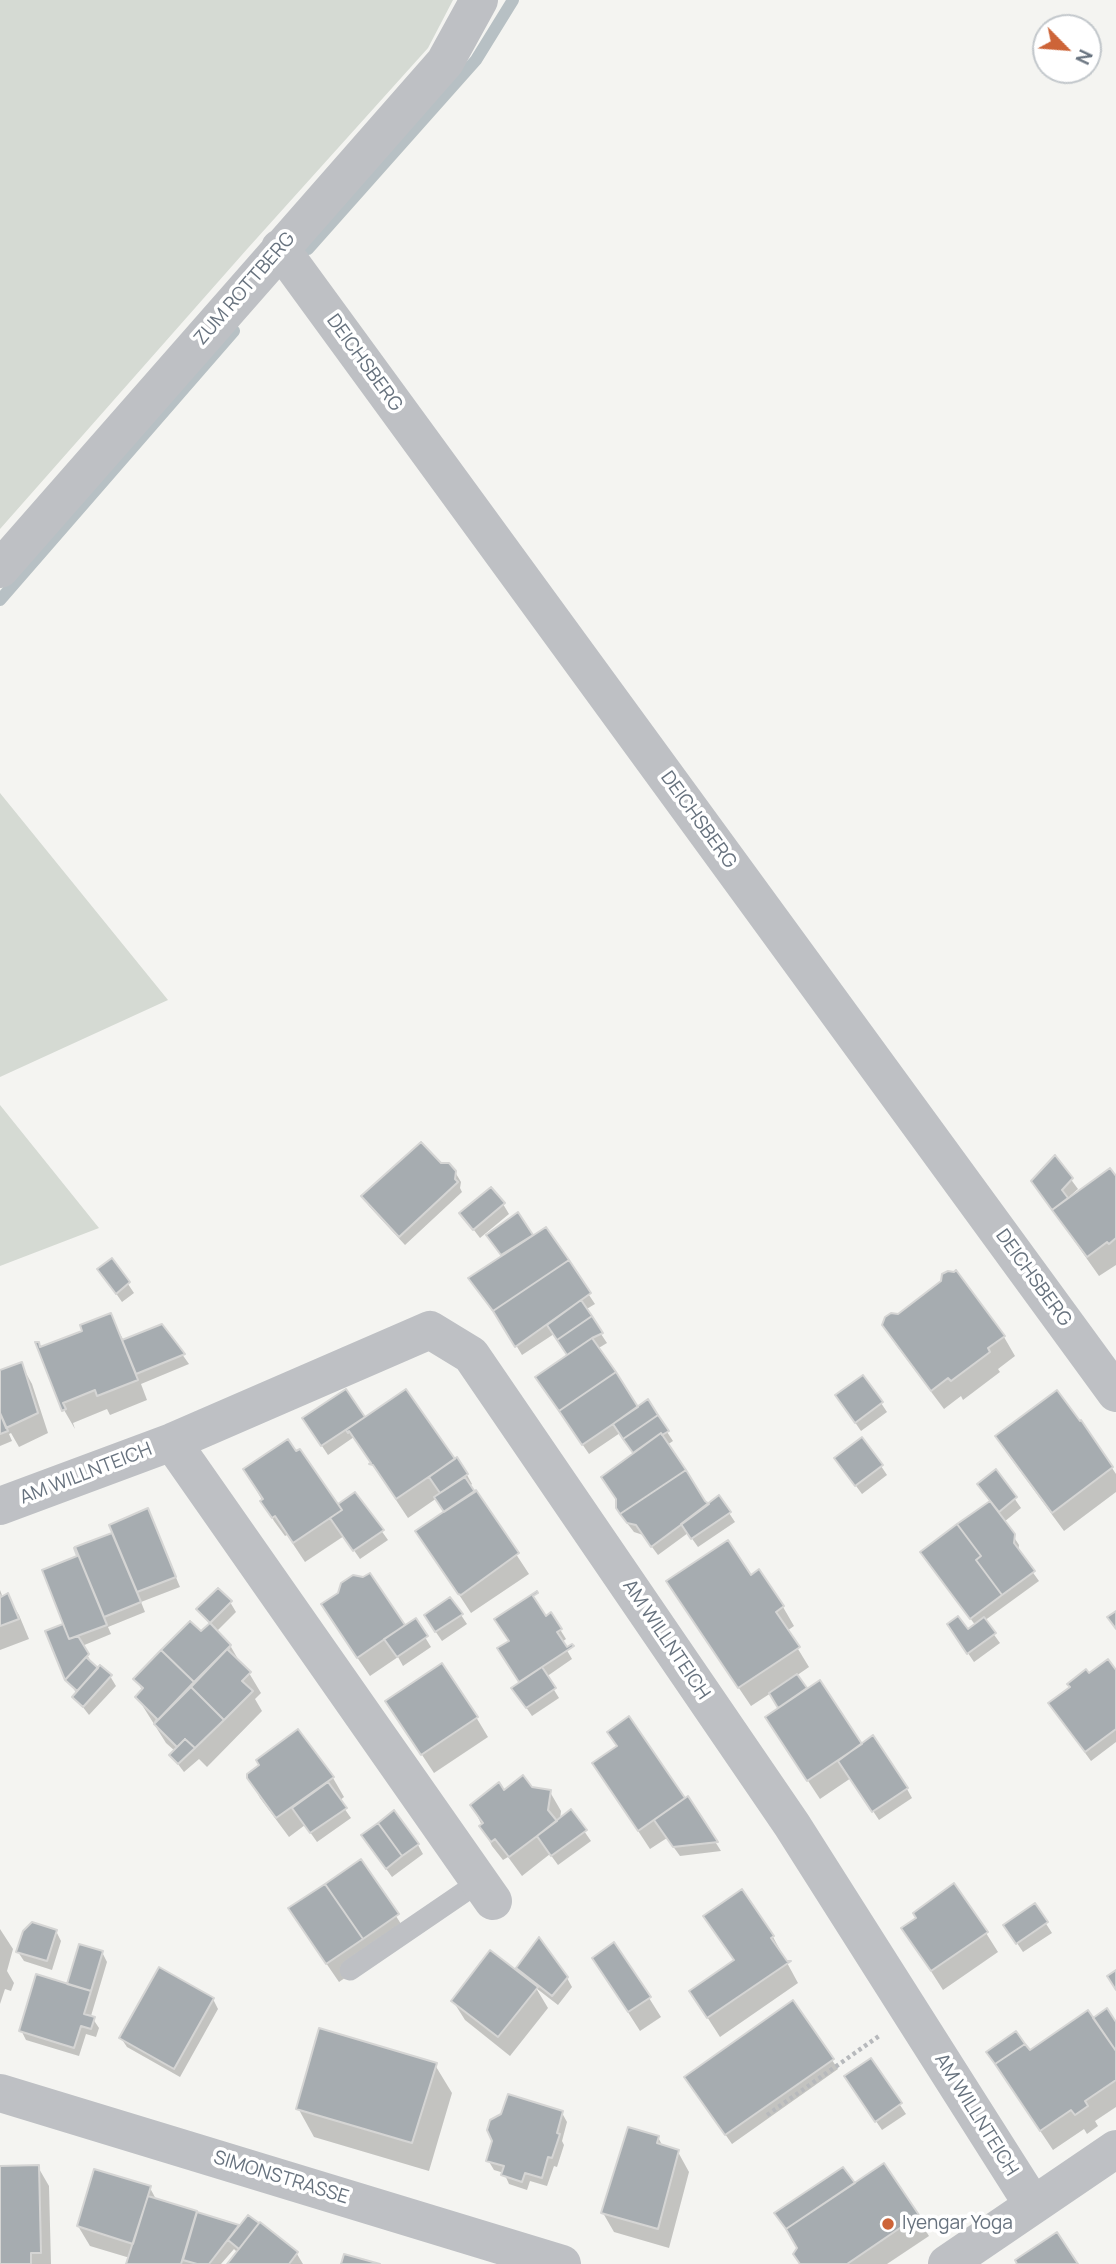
<!DOCTYPE html>
<html>
<head>
<meta charset="utf-8">
<style>
  body { margin:0 }
  #map { position:relative; width:1116px; height:2264px; overflow:hidden; background:#f4f4f1; font-family:Manrope,sans-serif }
  canvas { display:block }
  .north { position:absolute; left:1032px; top:14px; width:70px; height:70px; box-sizing:border-box; background:#fff; border:2px solid #c2c7cb; border-radius:50%; rotate:115deg; font-size:19px; font-weight:700; line-height:28px; text-align:center; color:#67727e }
  .north::after { content:''; display:block; margin:auto; width:24px; height:32px; background:#cd6438; clip-path:polygon(50% 0,100% 100%,50% 72%,0 100%) }
</style>
</head>
<body>
<div id="map">
<canvas width="1116" height="2264"></canvas>
<div class="north">N</div>
</div>
<script>
const c = document.querySelector('canvas').getContext('2d');
c.lineJoin = 'round';
function fill(path, color) { c.fillStyle = color; c.fill(path, 'evenodd'); }
const toPath = rows => new Path2D(rows.map(r => 'M' + r).join(''));
function strokePath(path, color, width, dash) { c.strokeStyle = color; c.lineWidth = width; c.lineCap = dash ? 'butt' : 'round'; c.setLineDash(dash || []); c.stroke(path); }
function write(font, color, halo, rows, align = 'center') {
  c.font = font + ' Manrope,sans-serif'; c.lineWidth = 7; c.setLineDash([]); c.textBaseline = 'middle'; c.strokeStyle = halo; c.fillStyle = color; for (const [text, x, y, turn = 0] of rows) {
    c.save(); c.translate(x, y); c.rotate((+turn || 0) * Math.PI / 180); c.textAlign = isNaN(turn) ? turn : align; if (halo) c.strokeText(text, 0, 0); c.fillText(text, 0, 0); c.restore();
  }
}
const green = toPath([
  [0,0,453,0,428,48,248,248,0,529],
  [0,793,168,1000,0,1077],
  [0,1105,99,1228,0,1266]
]);
const shadow = toPath([
  [1055,1158,1078,1189,1070,1196,1072,1198,1116,1179,1116,1265,1099,1276,1039,1191],
  [440,1165,455,1172,461,1182,460,1188,462,1192,405,1245,369,1206,363,1197],
  [503,1204,509,1214,480,1238,461,1213],
  [517,1215,533,1237,545,1229,595,1304,585,1310,607,1343,597,1349,638,1408,667,1432,673,1441,667,1445,704,1502,729,1513,735,1522,698,1547,688,1533,658,1555,643,1535,634,1532,623,1518,635,1454,620,1433,589,1454,543,1387,569,1356,554,1334,522,1355,494,1309,492,1311,476,1287,502,1256,494,1244],
  [112,1260,134,1293,122,1302,99,1269],
  [110,1315,124,1341,162,1326,189,1364,141,1384,147,1400,110,1415,107,1409,73,1423,75,1429,64,1410,40,1349,85,1332],
  [884,1325,1004,1337,1015,1356,998,1369,1000,1372,963,1400,961,1396,944,1409,896,1345],
  [21,1364,32,1384,48,1433,19,1447,11,1433,9,1434,12,1441,0,1446,0,1372],
  [345,1391,364,1420,454,1461,467,1475,472,1484,469,1487,476,1493,529,1574,471,1613,418,1532,446,1513,437,1498,408,1518,354,1437,328,1455,310,1428],
  [881,1403,887,1412,861,1431,843,1405],
  [998,1437,1112,1468,1116,1474,1116,1492,1064,1531,1009,1456],
  [881,1466,887,1475,862,1494,842,1467],
  [245,1470,337,1506,355,1494,388,1540,360,1559,344,1536,305,1562,287,1535,285,1536,274,1521],
  [996,1472,1021,1508,1004,1522,1019,1545,1018,1552,1039,1581,984,1621,1000,1643,974,1662,955,1634,968,1632,976,1626,928,1562,990,1502,979,1485],
  [152,1520,180,1587,141,1602,145,1612,108,1627,111,1634,82,1646,93,1665,110,1676,116,1686,89,1715,75,1697,77,1694,67,1679,48,1632,66,1625,79,1557,76,1549],
  [369,1575,405,1627,415,1621,431,1647,403,1666,398,1657,370,1676,334,1624,364,1578],
  [751,1577,783,1607,794,1626,787,1631,809,1667,796,1676,807,1691,907,1789,912,1798,879,1820,851,1778,820,1799,779,1737,781,1709,771,1693,751,1706,680,1601],
  [0,1590,3,1598,7,1595,19,1615,29,1639,0,1650],
  [230,1602,236,1612,216,1632,231,1647,242,1666,249,1673,261,1693,255,1699,262,1711,207,1767,199,1759,184,1772,171,1755,175,1751,166,1743,137,1697,143,1692,136,1679,201,1634,210,1625,199,1610],
  [461,1615,467,1624,442,1641,431,1625],
  [551,1615,566,1639,562,1642,572,1659,546,1677,559,1698,532,1716,519,1697,521,1683,505,1658],
  [1116,1673,1116,1742,1091,1761,1056,1713,1089,1675],
  [387,1702,476,1717,488,1737,434,1773],
  [629,1718,685,1801,688,1799,721,1851,680,1856,667,1838,650,1849,594,1764,618,1748,609,1732],
  [298,1731,333,1778,344,1797,339,1801,351,1818,317,1842,305,1825,289,1837,260,1798,249,1778],
  [531,1789,550,1792,561,1811,560,1820,570,1811,591,1841,558,1865,550,1854,522,1876,508,1857,503,1860,492,1846,472,1805,504,1792],
  [369,1845,418,1845,423,1854,392,1877],
  [361,1861,408,1935,339,1982,302,1928],
  [741,1892,773,1937,798,1983,720,2037,691,1992,735,1962,706,1916],
  [1034,1905,1052,1933,1023,1952,1011,1934],
  [918,1919,986,1933,998,1952,943,1990,904,1929],
  [0,1929,13,1949,7,1971,14,1983,11,1991,5,1989,0,2004],
  [56,1931,61,1941,52,1970,24,1961,18,1952],
  [102,1952,107,1962,91,2016,99,2028,96,2037,86,2034,79,2056,26,2040,21,2030],
  [594,1959,649,1998,661,2017,640,2031],
  [518,1968,567,1978,572,1987,558,2005,536,1988,548,2008,510,2056,465,2020,453,2001,523,1978],
  [213,1999,218,2009,180,2077,127,2047,121,2038],
  [1093,2020,1116,2025,1116,2107,1095,2121,1098,2126,1087,2134,1084,2129,1053,2150,1002,2074,1029,2053],
  [832,2060,838,2069,732,2144,692,2087],
  [870,2060,906,2114,882,2130,852,2086],
  [435,2065,452,2093,429,2171,314,2137,298,2108],
  [562,2113,567,2122,562,2141,564,2145,557,2167,554,2166,547,2186,530,2181,527,2190,509,2184,504,2173,494,2170,488,2160,503,2115],
  [658,2137,663,2147,678,2152,689,2172,669,2248,614,2232,603,2213],
  [884,2166,929,2236,887,2264,801,2264,799,2249,782,2223,854,2185],
  [38,2167,49,2186,51,2264,0,2264,0,2168],
  [150,2188,157,2201,240,2227,258,2225,297,2254,303,2264,229,2264,238,2253,234,2249,221,2264,128,2264,130,2258,90,2246,78,2226]
]);
const stream = toPath([
  [308,249,476,60,513,0],
  [0,600,234,331]
]);
const building = toPath([
  [421,1142,441,1163,449,1163,456,1171,455,1179,458,1182,399,1237,361,1196,421,1142],
  [1055,1155,1073,1178,1062,1190,1068,1198,1052,1210,1031,1181,1055,1155],
  [1110,1168,1116,1176,1116,1238,1109,1244,1107,1242,1087,1257,1052,1210,1110,1168],
  [491,1187,505,1203,473,1230,459,1213,491,1187],
  [518,1212,533,1235,501,1255,486,1235,518,1212],
  [546,1227,569,1260,493,1311,468,1278,546,1227],
  [112,1258,130,1282,116,1294,97,1269,112,1258],
  [569,1260,591,1293,515,1347,493,1311,569,1260],
  [956,1270,1005,1336,988,1348,990,1352,951,1381,948,1378,931,1391,882,1325,885,1317,891,1313,898,1314,941,1281,942,1274,948,1271,954,1272,956,1270],
  [581,1300,592,1316,557,1340,547,1325,581,1300],
  [111,1313,138,1380,97,1396,95,1390,63,1403,66,1409,62,1411,35,1342,39,1342,40,1347,82,1331,80,1325,111,1313],
  [592,1316,603,1333,592,1338,567,1355,557,1340,592,1316],
  [162,1324,185,1354,136,1374,122,1340,162,1324],
  [592,1338,616,1372,559,1411,535,1377,592,1338],
  [22,1362,38,1413,6,1428,0,1413,0,1370,22,1362],
  [616,1372,638,1407,582,1445,559,1411,616,1372],
  [863,1375,883,1402,855,1423,835,1395,863,1375],
  [346,1389,365,1417,321,1446,302,1418,346,1389],
  [406,1389,455,1459,396,1499,373,1465,369,1464,371,1463,349,1431,348,1433,346,1430,406,1389],
  [1057,1390,1080,1421,1081,1420,1113,1467,1052,1513,995,1436,1057,1390],
  [648,1399,658,1415,623,1439,613,1424,648,1399],
  [0,1413,8,1431,0,1434,0,1413],
  [658,1415,669,1431,662,1435,661,1433,633,1453,623,1439,658,1415],
  [661,1433,686,1470,620,1514,616,1508,616,1499,601,1477,661,1433],
  [862,1437,883,1465,855,1486,834,1458,862,1437],
  [288,1439,296,1451,300,1449,342,1510,293,1543,275,1516,272,1518,260,1501,263,1499,243,1469,288,1439],
  [457,1457,468,1474,440,1493,429,1477,457,1457],
  [996,1469,1017,1497,999,1512,977,1484,996,1469],
  [686,1470,705,1501,709,1504,651,1547,636,1525,627,1523,620,1514,686,1470],
  [465,1477,475,1492,444,1512,434,1497,465,1477],
  [476,1490,519,1553,461,1595,458,1594,415,1531,476,1490],
  [355,1492,384,1530,353,1551,330,1518,342,1510,338,1504,355,1492],
  [719,1495,731,1512,691,1539,681,1524,719,1495],
  [990,1501,1015,1534,1014,1543,1035,1571,1002,1595,976,1560,981,1556,957,1524,990,1501],
  [148,1508,176,1577,137,1592,109,1525,148,1508],
  [957,1524,981,1556,976,1560,1002,1595,970,1619,920,1552,957,1524],
  [112,1533,141,1602,104,1617,75,1547,112,1533],
  [728,1540,751,1575,759,1569,784,1606,776,1612,800,1647,738,1688,666,1581,728,1540],
  [75,1547,107,1625,69,1639,42,1570,77,1556,74,1548,75,1547],
  [370,1573,405,1625,357,1658,321,1604,338,1593,341,1583,353,1575,363,1577,370,1573],
  [218,1588,232,1601,210,1623,196,1609,218,1588],
  [537,1591,538,1593,533,1596,546,1616,551,1612,562,1629,557,1632,567,1647,572,1644,574,1646,519,1682,497,1648,509,1641,494,1619,537,1591],
  [8,1593,19,1619,0,1626,0,1595,1,1597,8,1593],
  [450,1597,463,1614,435,1632,424,1615,450,1597],
  [1116,1611,1116,1629,1107,1617,1116,1611],
  [958,1616,968,1629,984,1617,996,1633,967,1654,947,1624,958,1616],
  [416,1618,428,1636,397,1657,384,1639,416,1618],
  [190,1621,201,1631,210,1623,231,1645,194,1682,161,1650,190,1621],
  [63,1624,69,1639,78,1636,89,1654,65,1680,45,1631,63,1624],
  [231,1645,228,1650,251,1672,242,1681,253,1691,224,1720,191,1687,231,1645],
  [161,1650,194,1682,154,1724,157,1719,135,1697,143,1688,133,1679,161,1650],
  [86,1657,98,1668,77,1691,65,1680,86,1657],
  [1108,1659,1116,1670,1116,1729,1085,1752,1048,1703,1070,1687,1067,1684,1086,1669,1089,1673,1108,1659],
  [442,1663,478,1717,421,1755,385,1701,442,1663],
  [100,1665,112,1675,83,1707,72,1697,100,1665],
  [542,1667,556,1688,526,1708,511,1688,542,1667],
  [797,1674,807,1688,778,1708,769,1693,797,1674],
  [820,1680,862,1744,807,1781,765,1717,820,1680],
  [191,1687,224,1720,195,1748,185,1739,177,1747,154,1724,191,1687],
  [629,1716,685,1798,638,1831,592,1763,617,1746,607,1732,629,1716],
  [298,1729,334,1777,276,1818,247,1778,247,1774,259,1765,256,1760,298,1729],
  [873,1735,908,1788,872,1812,838,1761,873,1735],
  [185,1739,195,1748,178,1764,169,1755,185,1739],
  [523,1775,532,1787,551,1790,548,1810,557,1821,509,1857,495,1839,491,1842,479,1826,483,1823,470,1805,499,1782,504,1790,523,1775],
  [328,1782,347,1808,310,1833,292,1808,328,1782],
  [688,1796,718,1842,673,1847,654,1820,688,1796],
  [571,1809,587,1830,551,1856,537,1836,571,1809],
  [394,1810,419,1844,402,1856,378,1823,394,1810],
  [378,1823,402,1856,386,1869,361,1835,378,1823],
  [361,1859,399,1914,363,1939,325,1884,361,1859],
  [954,1883,988,1932,931,1971,901,1928,916,1918,913,1913,954,1883],
  [325,1884,363,1939,326,1964,288,1908,325,1884],
  [742,1889,774,1936,771,1938,787,1961,791,1961,707,2018,689,1991,734,1960,703,1916,742,1889],
  [1035,1903,1048,1922,1016,1944,1003,1925,1035,1903],
  [32,1922,57,1930,47,1961,16,1952,23,1931,32,1922],
  [539,1937,568,1977,552,1996,516,1968,539,1937],
  [614,1942,651,1997,628,2012,592,1958,614,1942],
  [79,1944,103,1951,91,1991,67,1984,79,1944],
  [490,1950,538,1987,498,2037,451,2001,490,1950],
  [159,1967,214,1998,174,2069,119,2038,159,1967],
  [1116,1970,1116,1990,1107,1976,1116,1970],
  [36,1974,91,1991,84,2014,95,2017,91,2029,81,2026,74,2048,19,2031,36,1974],
  [793,2000,834,2059,725,2135,684,2077,793,2000],
  [1107,2008,1116,2022,1116,2051,1093,2018,1107,2008],
  [1088,2010,1116,2051,1116,2080,1085,2101,1088,2106,1075,2115,1071,2110,1040,2131,995,2064,1025,2044,1030,2050,1088,2010],
  [319,2028,437,2063,412,2143,296,2109,319,2028],
  [1016,2031,1025,2044,995,2064,986,2052,1016,2031],
  [871,2058,902,2103,875,2122,844,2076,871,2058],
  [508,2094,563,2111,557,2133,560,2134,552,2158,548,2157,542,2178,525,2173,522,2182,501,2175,504,2166,486,2161,492,2141,487,2130,490,2120,501,2114,508,2094],
  [628,2127,659,2136,657,2143,679,2150,658,2229,601,2213,628,2127],
  [884,2163,919,2215,847,2264,800,2264,793,2254,797,2248,786,2229,884,2163],
  [39,2165,41,2253,31,2253,31,2264,0,2264,0,2166,39,2165],
  [843,2167,855,2183,786,2229,774,2213,843,2167],
  [94,2169,151,2186,133,2244,77,2226,94,2169],
  [148,2196,197,2211,181,2264,126,2264,148,2196],
  [197,2212,239,2225,209,2264,197,2264,183,2260,197,2212],
  [248,2215,259,2223,239,2249,228,2240,248,2215],
  [260,2222,298,2252,289,2264,227,2264,260,2222],
  [1057,2232,1078,2264,1017,2264,1015,2260,1057,2232],
  [344,2254,380,2264,341,2264,344,2254]
]);
const path = toPath([
  [767,2115,879,2036]
]);
const service = toPath([
  [350,1970,479,1882]
]);
const minor = toPath([
  [280,248,1116,1393],
  [0,569,445,62,479,0],
  [172,1442,493,1901],
  [0,1506,172,1442,430,1330,471,1355,792,1825,1033,2205],
  [0,2093,562,2264],
  [947,2264,1116,2149]
]);
const markers = [
  [888,2224,7,"#cd6438"]
];
const streetNames = [
  ["ZUM ROTTBERG",245,289,-49],
  ["DEICHSBERG",364,363,54],
  ["DEICHSBERG",698,820,54],
  ["DEICHSBERG",1033,1278,54],
  ["AM WILLNTEICH",86,1474,-21],
  ["AM WILLNTEICH",666,1640,56],
  ["AM WILLNTEICH",976,2115,58],
  ["SIMONSTRASSE",281,2178,17]
];
const poiNames = [
  ["Iyengar Yoga",902,2224]
];
fill(green, '#d5dad3');
fill(shadow, '#0003');
strokePath(stream, '#b7c0c4', 12);
fill(building, '#a6acb0');
strokePath(building, '#d5d5d4', 2);
strokePath(path, '#b7b9bc', 4.5, [3.5, 3.5]);
strokePath(service, '#bec0c4', 21);
strokePath(minor, '#bec0c4', 38);
for (const [x, y, r, color] of markers) { const dot = new Path2D(); dot.arc(x, y, r, 0, 2 * Math.PI); c.fillStyle = color; c.fill(dot); strokePath(dot, '#fff', 2.5); }
write('19px', '#67727e', '#fff', streetNames);
write('19px', '#67727e', '#fff', poiNames, 'left');
</script>
</body>
</html>
